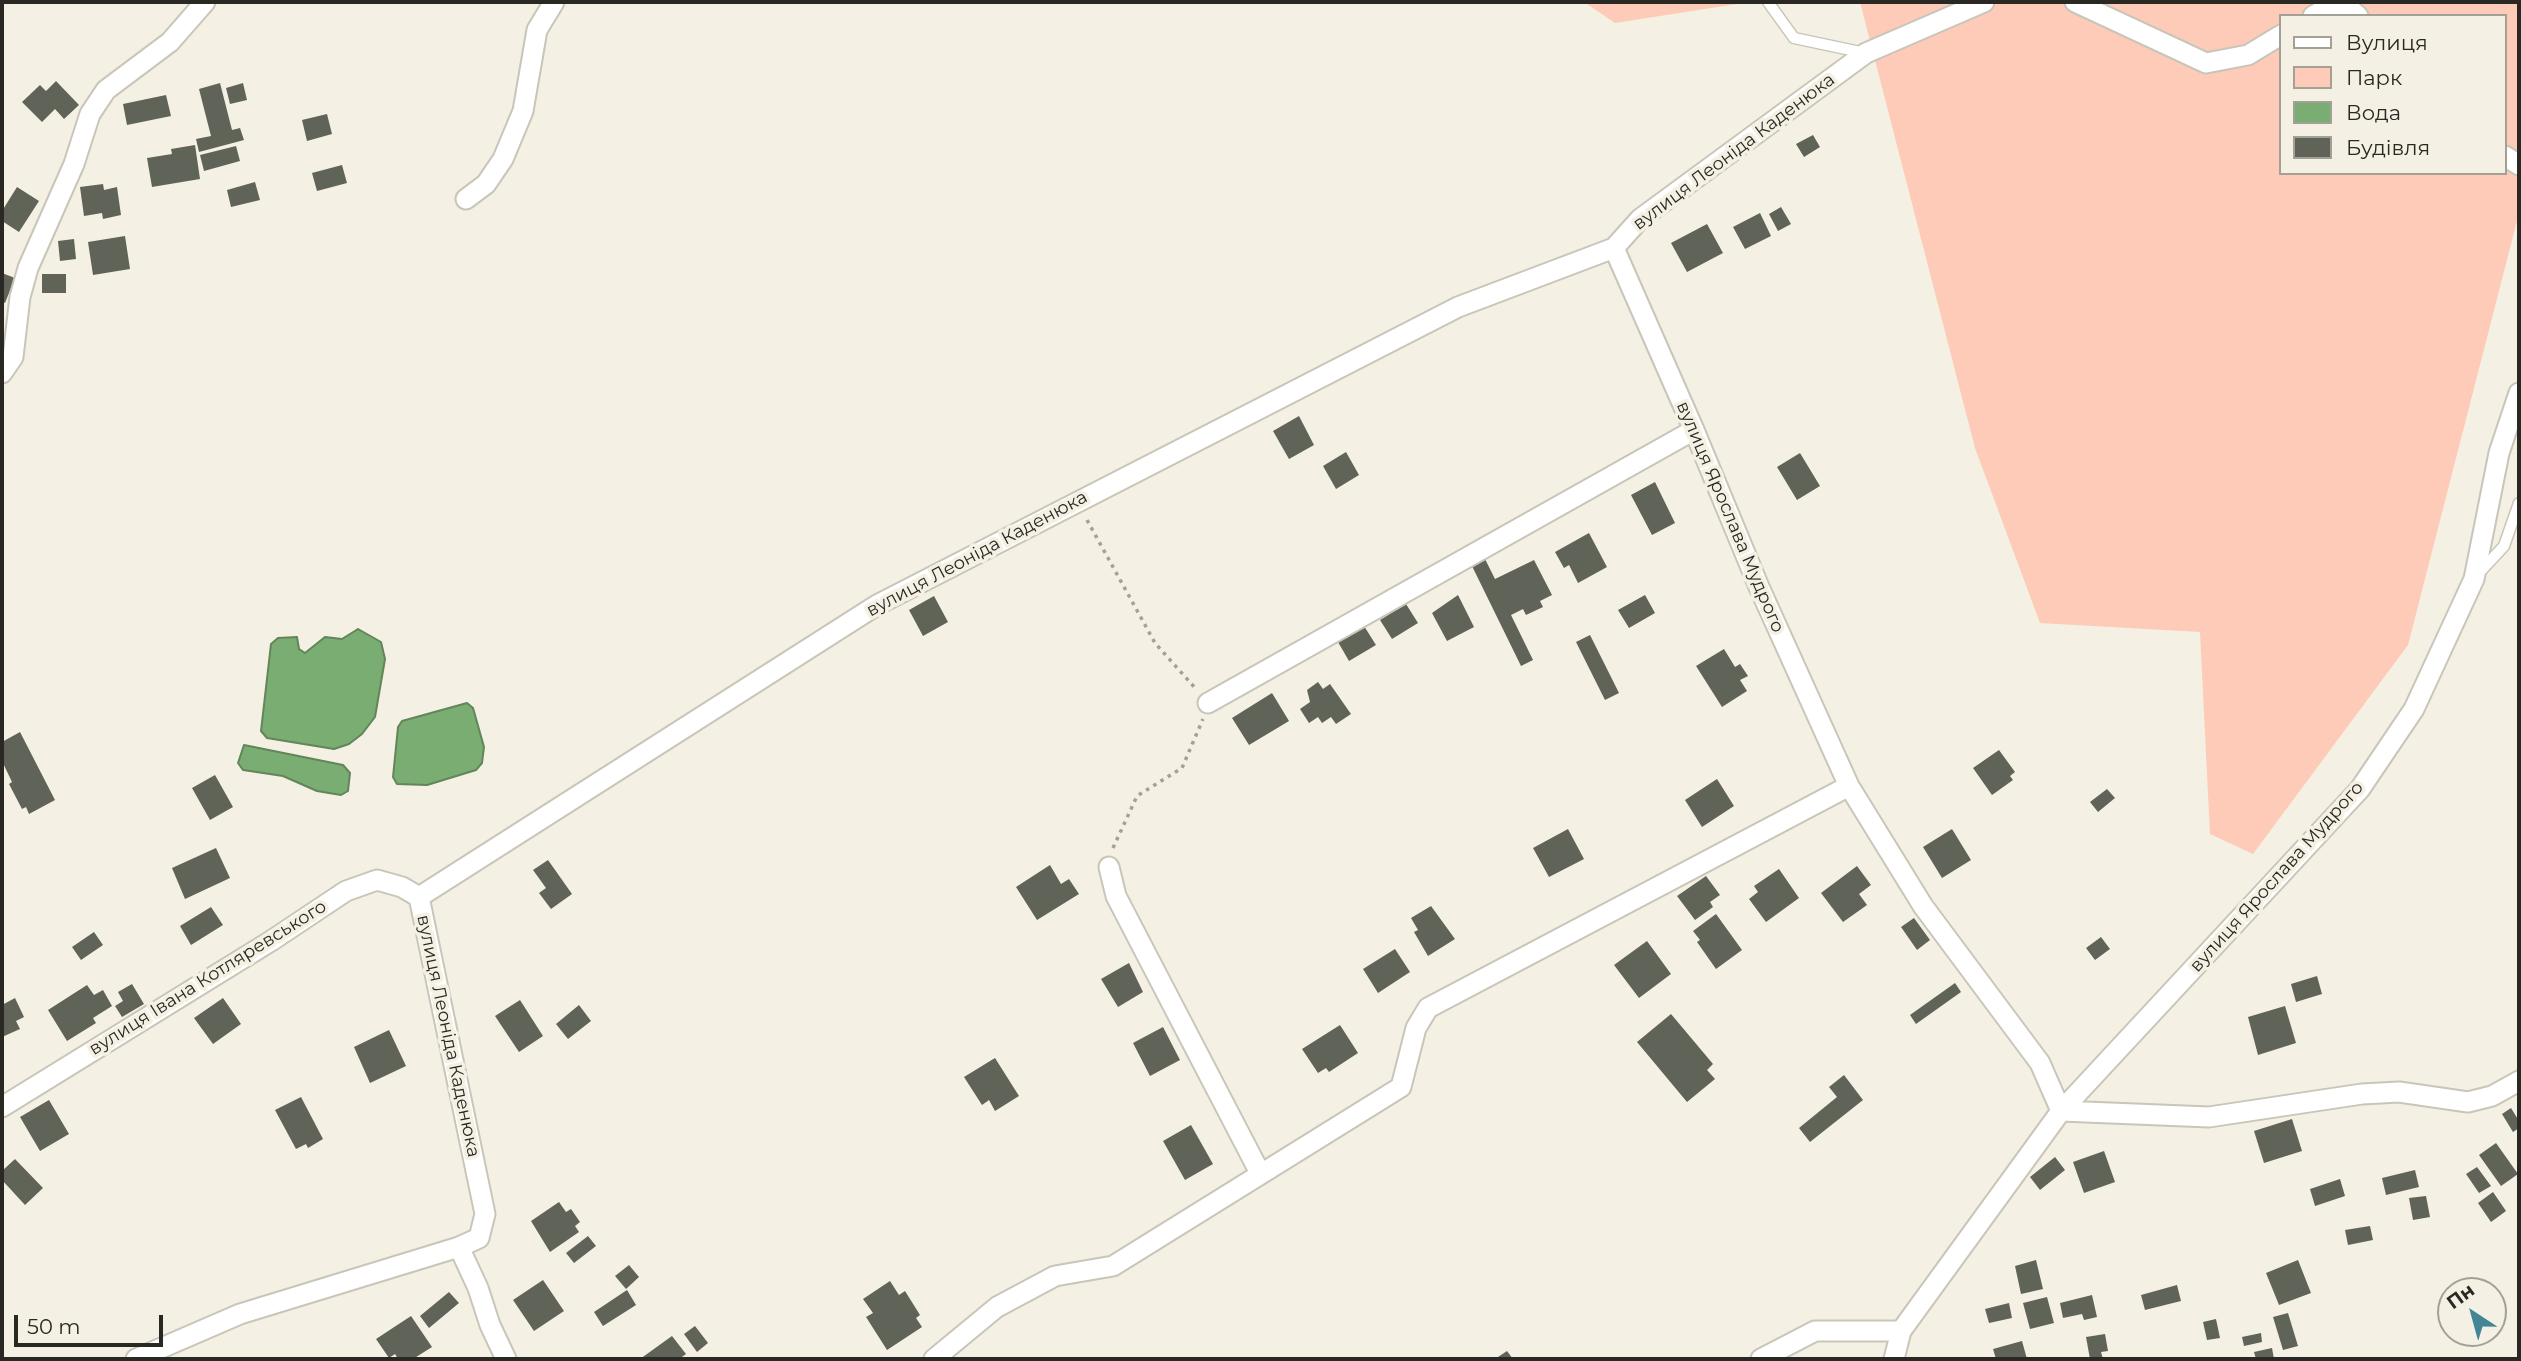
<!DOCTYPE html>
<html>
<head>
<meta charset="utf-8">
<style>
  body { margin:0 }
  #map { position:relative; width:2521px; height:1361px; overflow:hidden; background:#f4f0e3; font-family:Montserrat,sans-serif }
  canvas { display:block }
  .frame { position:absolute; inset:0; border:4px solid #2a2823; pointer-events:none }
  .legend { position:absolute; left:2279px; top:14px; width:228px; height:161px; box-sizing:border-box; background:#f4f0e3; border:2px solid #a3a096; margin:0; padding:9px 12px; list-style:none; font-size:21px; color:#2a2823 }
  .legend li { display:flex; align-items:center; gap:14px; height:35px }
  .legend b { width:35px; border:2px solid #a3a096 }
  .north { position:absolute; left:2437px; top:1277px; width:70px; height:70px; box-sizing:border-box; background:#f4f0e3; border:2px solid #a3a096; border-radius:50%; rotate:324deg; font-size:19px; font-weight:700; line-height:28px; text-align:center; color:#2a2823 }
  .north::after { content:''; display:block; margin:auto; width:24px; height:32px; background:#438796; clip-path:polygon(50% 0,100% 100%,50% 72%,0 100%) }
  .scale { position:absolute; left:14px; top:1315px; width:149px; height:32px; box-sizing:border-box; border:4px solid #2a2823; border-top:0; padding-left:9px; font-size:21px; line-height:24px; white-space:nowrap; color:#2a2823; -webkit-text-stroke:5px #f4f0e3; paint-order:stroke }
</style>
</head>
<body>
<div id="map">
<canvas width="2521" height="1361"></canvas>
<div class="frame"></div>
<ul class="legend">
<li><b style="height:9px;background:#fff"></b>Вулиця</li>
<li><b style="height:19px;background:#fdcbb7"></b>Парк</li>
<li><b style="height:19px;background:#7aad72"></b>Вода</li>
<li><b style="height:19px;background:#606357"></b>Будівля</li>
</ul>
<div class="north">Пн</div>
<div class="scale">50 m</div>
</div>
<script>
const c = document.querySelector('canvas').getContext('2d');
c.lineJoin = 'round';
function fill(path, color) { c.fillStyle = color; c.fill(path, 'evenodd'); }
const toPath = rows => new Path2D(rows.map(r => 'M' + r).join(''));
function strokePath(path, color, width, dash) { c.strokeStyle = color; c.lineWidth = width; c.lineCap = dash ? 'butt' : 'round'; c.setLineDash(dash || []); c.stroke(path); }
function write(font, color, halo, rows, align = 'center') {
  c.font = font + ' Montserrat,sans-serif'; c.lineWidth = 7; c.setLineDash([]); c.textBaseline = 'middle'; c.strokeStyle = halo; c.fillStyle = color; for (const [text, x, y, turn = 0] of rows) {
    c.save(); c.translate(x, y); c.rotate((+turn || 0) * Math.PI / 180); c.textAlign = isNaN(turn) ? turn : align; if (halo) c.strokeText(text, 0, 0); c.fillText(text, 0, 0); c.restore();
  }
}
const green = toPath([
  [1584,2,1750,2,1615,23],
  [1860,2,2519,2,2519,213,2408,645,2253,854,2210,834,2200,632,2040,623,1975,448],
  [2281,16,2505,16,2505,173,2281,173]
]);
const water = toPath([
  [358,629,381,642,385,659,375,717,362,734,349,744,334,749,267,738,261,731,271,644,278,638,297,637,299,649,305,653,325,637,342,639,358,629],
  [467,703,473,708,484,747,482,763,476,770,427,785,397,784,393,777,398,727,402,721,467,703],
  [244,745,343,765,350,773,348,791,341,795,317,791,283,776,243,770,238,763,244,745]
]);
const building = toPath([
  [56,81,79,105,64,119,55,109,42,122,22,102,40,85,46,91],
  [220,83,232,130,240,128,244,140,199,152,196,139,211,136,199,89],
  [243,83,247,100,230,104,226,88],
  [166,95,171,116,127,125,123,104],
  [327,114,332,134,307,141,302,120],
  [1813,135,1820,147,1804,157,1796,144],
  [195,145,200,179,152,187,147,158,172,154,171,149],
  [236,146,240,161,204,171,200,155],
  [342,165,347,183,317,191,312,173],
  [255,182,260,200,231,207,227,190],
  [103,184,104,190,117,187,121,215,103,219,102,213,84,216,80,187],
  [17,187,39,201,19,232,2,221,2,211],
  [1781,207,1791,224,1778,231,1769,214],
  [1760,213,1771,236,1745,249,1733,227],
  [1707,224,1723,253,1687,272,1671,243],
  [125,236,130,269,93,275,88,242],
  [74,239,76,259,60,261,58,241],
  [2,273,15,278,5,303,2,302],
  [42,274,66,274,66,293,42,293],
  [1299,416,1314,445,1289,459,1273,431],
  [1346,452,1359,475,1336,489,1323,466],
  [1800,453,1820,486,1797,500,1777,467],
  [1655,482,1675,523,1652,535,1631,495],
  [1589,533,1607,567,1578,583,1569,565,1564,568,1555,552],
  [1485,559,1495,579,1534,560,1552,595,1540,601,1543,607,1526,615,1523,609,1511,615,1533,660,1521,666,1472,566],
  [1458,595,1474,627,1447,641,1432,613],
  [1645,595,1655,613,1629,628,1618,610],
  [934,596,948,622,923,636,909,610],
  [1406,604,1418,623,1392,639,1380,620],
  [1364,626,1376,645,1349,661,1338,642],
  [1590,635,1619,693,1605,700,1576,642],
  [1724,649,1735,667,1740,664,1748,676,1740,680,1747,691,1722,707,1696,666],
  [1318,682,1323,689,1330,684,1351,714,1336,724,1331,717,1322,723,1318,717,1309,723,1300,709,1310,702,1307,690],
  [1272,693,1289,721,1249,745,1232,718],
  [20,732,55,800,29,814,26,807,22,809,9,784,12,782,2,761,2,742],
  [1999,750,2015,772,2010,776,2013,780,1992,795,1973,768],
  [215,775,233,807,210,820,192,788],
  [1717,779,1734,806,1702,827,1685,800],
  [2107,789,2115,798,2098,812,2090,802],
  [1568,829,1584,859,1549,877,1533,848],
  [1952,829,1971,860,1942,878,1923,847],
  [216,848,230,878,185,899,172,868],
  [548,860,572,894,551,909,539,893,546,888,533,870],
  [1050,865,1061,884,1069,879,1079,894,1037,920,1016,887],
  [1857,866,1871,885,1859,894,1867,905,1843,922,1821,893],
  [1779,869,1799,898,1766,922,1749,899,1758,892,1754,886],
  [1706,876,1720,895,1710,902,1713,907,1695,920,1677,896],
  [1431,906,1455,939,1428,956,1414,932,1418,930,1411,918],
  [211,907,223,925,191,945,180,926],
  [1716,914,1742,950,1716,969,1697,942,1700,940,1693,931],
  [1914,918,1930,940,1917,950,1901,927],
  [94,932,103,945,81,960,72,947],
  [2101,937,2110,949,2095,960,2086,948],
  [1647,941,1671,974,1639,998,1614,965],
  [1395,949,1410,972,1378,993,1363,969],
  [1129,963,1143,992,1118,1007,1101,979],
  [2317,976,2322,994,2296,1002,2291,984],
  [1955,983,1961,992,1916,1024,1910,1015],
  [132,984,144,1004,122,1017,115,1006,123,1001,118,992],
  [87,985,94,995,103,990,112,1006,93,1018,96,1023,67,1041,48,1010],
  [15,998,24,1017,16,1021,20,1029,2,1037,2,1005],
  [223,998,241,1024,213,1044,194,1018],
  [520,1000,543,1036,519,1052,495,1016],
  [579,1005,591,1021,568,1039,556,1024],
  [2285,1006,2296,1043,2258,1055,2248,1017],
  [1671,1014,1713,1064,1707,1070,1715,1079,1687,1102,1637,1042],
  [1340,1025,1358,1053,1329,1072,1326,1068,1318,1073,1302,1049],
  [1163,1027,1180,1060,1150,1076,1133,1043],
  [389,1030,406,1066,370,1083,354,1047],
  [995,1058,1019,1096,995,1111,989,1100,982,1105,964,1077],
  [1844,1075,1863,1100,1810,1142,1799,1128,1837,1097,1829,1087],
  [301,1097,323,1139,308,1148,306,1144,296,1149,275,1110],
  [49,1100,69,1134,40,1151,20,1117],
  [2511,1108,2519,1121,2519,1128,2513,1132,2502,1114],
  [2292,1119,2302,1151,2264,1163,2254,1131],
  [1191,1125,1213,1164,1185,1180,1163,1141],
  [2496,1143,2518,1174,2501,1186,2479,1155],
  [2104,1151,2115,1182,2084,1193,2073,1162],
  [2055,1157,2065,1170,2040,1190,2030,1177],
  [15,1159,43,1188,25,1205,2,1180,2,1171],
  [2477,1167,2491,1186,2479,1193,2466,1174],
  [2415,1170,2419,1187,2386,1195,2382,1178],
  [2340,1179,2345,1196,2315,1206,2310,1189],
  [2493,1192,2506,1211,2491,1222,2478,1203],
  [2426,1196,2430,1217,2413,1220,2409,1198],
  [559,1202,566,1212,571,1209,580,1222,575,1226,579,1232,550,1252,531,1221],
  [2370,1226,2373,1240,2348,1245,2345,1230],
  [588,1236,596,1246,574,1263,566,1253],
  [2036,1260,2043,1289,2021,1294,2015,1266],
  [2298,1260,2311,1293,2279,1305,2266,1273],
  [629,1265,639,1277,626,1289,615,1276],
  [543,1280,564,1311,534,1331,513,1300],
  [890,1281,899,1295,905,1291,920,1315,916,1318,922,1327,887,1350,866,1317,873,1313,863,1299],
  [2177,1285,2181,1301,2145,1310,2141,1295],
  [627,1290,636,1305,603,1326,594,1312],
  [449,1292,459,1303,429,1328,420,1316],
  [2092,1295,2097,1317,2084,1320,2082,1314,2063,1318,2060,1303],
  [2047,1297,2054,1323,2030,1329,2023,1303],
  [2009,1303,2012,1318,1989,1323,1985,1309],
  [2288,1313,2298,1346,2283,1350,2273,1317],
  [411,1316,432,1347,413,1359,398,1359,395,1354,389,1358,376,1339],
  [2216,1319,2220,1338,2207,1340,2203,1322],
  [695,1326,708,1343,697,1352,684,1334],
  [2261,1333,2262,1342,2244,1346,2242,1337],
  [2105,1334,2108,1351,2101,1352,2103,1359,2090,1359,2086,1337],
  [672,1336,686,1354,679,1359,640,1359],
  [2022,1341,2027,1359,1996,1359,1993,1349],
  [2272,1348,2274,1359,2256,1359,2254,1352],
  [1507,1351,1513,1359,1495,1359]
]);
const path = toPath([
  [1087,520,1155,643,1196,689],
  [1113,848,1137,796,1182,768,1203,719]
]);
const lane = toPath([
  [1768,2,1794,38,1865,53],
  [2478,574,2504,546,2519,503]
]);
const street = toPath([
  [2075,2,2206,63,2248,55,2281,35],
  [2313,16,2325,9,2351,10,2358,16],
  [2505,156,2519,165],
  [466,199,486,184,503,159,523,111,537,30,554,2],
  [1614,248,1694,430,1759,587,1849,786,1923,906,2040,1063,2061,1111,2209,1117,2362,1094,2399,1092,2468,1102,2492,1096,2519,1081],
  [2,373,13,357,20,297,28,268,74,164,90,114,106,90,170,42,205,2],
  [1208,703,1694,430],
  [1109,867,1116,896,1260,1173],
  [2,1107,271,941,346,891,377,880,402,887,419,897],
  [136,1359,240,1314,459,1247],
  [506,1359,490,1325,478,1288,459,1247,479,1238,485,1214,419,897,877,605,1458,307,1614,248,1640,219,1866,53,1984,2],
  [934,1359,997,1307,1055,1276,1113,1266,1401,1087,1416,1028,1428,1008,1849,786],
  [1761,1359,1815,1331,1901,1331],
  [1894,1359,1901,1331,2061,1111,2360,789,2414,709,2474,579,2499,453,2519,393]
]);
const streetNames = [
  ["вулиця Леоніда Каденюка",1734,152,-37],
  ["вулиця Ярослава Мудрого",1730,517,67],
  ["вулиця Леоніда Каденюка",977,554,-28],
  ["вулиця Ярослава Мудрого",2277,877,-48],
  ["вулиця Івана Котляревського",208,978,-32],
  ["вулиця Леоніда Каденюка",448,1036,78]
];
fill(green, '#fdcbb7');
fill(water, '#7aad72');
strokePath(water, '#62855a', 2);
fill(building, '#606357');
strokePath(lane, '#c9c5b9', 13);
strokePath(street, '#c9c5b9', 23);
strokePath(path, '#a4a097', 3.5, [3.5, 5]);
strokePath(lane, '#fff', 10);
strokePath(street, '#fff', 19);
write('18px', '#2a2823', '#f4f0e3', streetNames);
</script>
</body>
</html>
